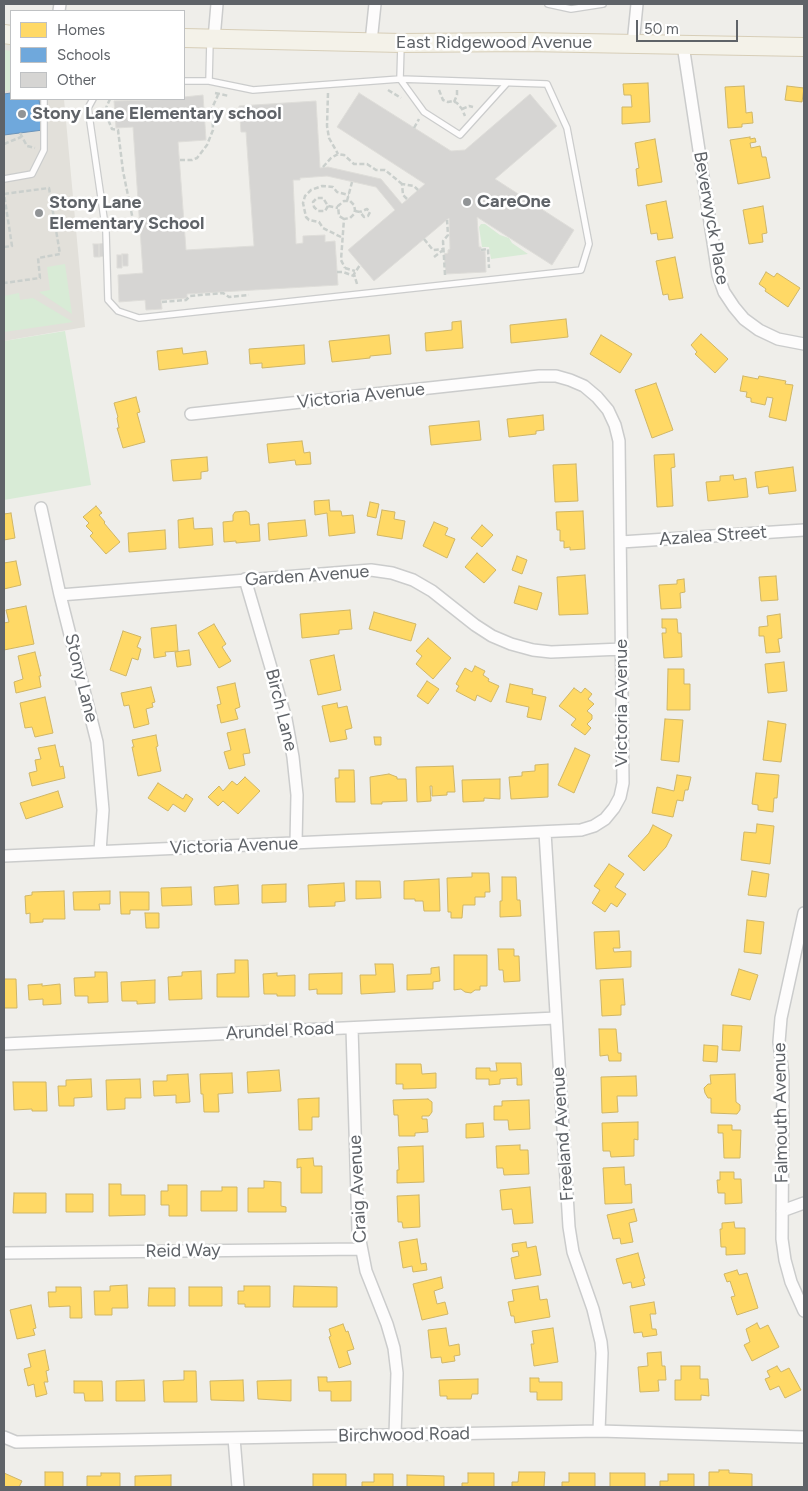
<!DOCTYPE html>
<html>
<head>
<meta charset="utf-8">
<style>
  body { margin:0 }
  #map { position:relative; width:808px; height:1491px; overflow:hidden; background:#efeeea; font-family:Figtree,sans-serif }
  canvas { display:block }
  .frame { position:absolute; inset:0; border:5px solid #5f6368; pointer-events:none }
  .legend { position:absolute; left:10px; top:10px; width:175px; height:90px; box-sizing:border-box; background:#fff; border:1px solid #bfc1c3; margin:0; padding:6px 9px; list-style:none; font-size:15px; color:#5f6368 }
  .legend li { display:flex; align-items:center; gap:10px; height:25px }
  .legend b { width:25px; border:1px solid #bfc1c3 }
  .scale { position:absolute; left:636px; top:20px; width:102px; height:22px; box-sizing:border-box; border:2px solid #5f6368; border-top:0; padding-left:6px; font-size:15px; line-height:18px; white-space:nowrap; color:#5f6368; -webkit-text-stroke:4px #fff; paint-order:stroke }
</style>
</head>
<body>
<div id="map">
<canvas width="808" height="1491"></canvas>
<div class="frame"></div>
<ul class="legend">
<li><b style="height:14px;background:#ffd966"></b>Homes</li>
<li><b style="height:14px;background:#6fa8dc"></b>Schools</li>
<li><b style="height:14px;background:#d6d5d3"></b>Other</li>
</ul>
<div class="scale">50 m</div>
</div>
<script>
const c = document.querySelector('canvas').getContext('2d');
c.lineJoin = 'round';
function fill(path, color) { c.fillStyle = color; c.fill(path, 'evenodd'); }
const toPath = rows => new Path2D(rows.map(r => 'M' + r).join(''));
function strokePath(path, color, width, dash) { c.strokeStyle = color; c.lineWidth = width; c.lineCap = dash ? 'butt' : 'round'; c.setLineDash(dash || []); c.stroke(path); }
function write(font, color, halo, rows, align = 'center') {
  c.font = font + ' Figtree,sans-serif'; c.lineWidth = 5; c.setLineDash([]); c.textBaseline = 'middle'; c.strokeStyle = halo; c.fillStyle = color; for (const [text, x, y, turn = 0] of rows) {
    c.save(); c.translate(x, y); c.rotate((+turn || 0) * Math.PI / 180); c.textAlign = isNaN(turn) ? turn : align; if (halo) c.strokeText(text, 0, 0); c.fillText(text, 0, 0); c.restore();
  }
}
const education = toPath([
  [4,34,11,35,11,99,64,99,85,327,4,341]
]);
const green = toPath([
  [4,50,11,51,11,90,4,91],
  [481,224,485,224,500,235,509,238,512,243,528,254,491,259,489,247,482,247,479,227],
  [65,264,72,314,39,292,50,290,47,267],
  [19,293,20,300,33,298,73,322,4,332,4,296],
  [65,331,91,485,4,500,4,341]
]);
const homes = toPath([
  [648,83,650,122,622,124,622,107,632,107,631,95,624,95,623,84,648,83],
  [744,86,746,113,752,112,753,123,742,124,742,127,728,128,725,87,744,86],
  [787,86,804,88,802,102,785,100,787,86],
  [750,137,750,139,755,138,756,142,750,143,751,148,760,146,762,157,766,157,770,178,738,184,730,140,750,137],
  [655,139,662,182,638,186,636,169,639,168,635,143,655,139],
  [666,201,673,238,658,240,657,233,651,234,646,205,666,201],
  [763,206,767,233,762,234,763,242,749,244,743,210,763,206],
  [675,257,683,298,669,300,668,294,663,295,656,261,675,257],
  [766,272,774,277,777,273,800,288,788,307,765,291,766,289,759,284,766,272],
  [566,319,568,337,511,343,510,325,566,319],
  [461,321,463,348,426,351,425,333,452,330,452,322,461,321],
  [701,334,728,359,715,373,695,354,697,352,691,345,701,334],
  [389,335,391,354,370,356,370,358,332,362,329,341,389,335],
  [601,335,632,354,620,373,590,354,601,335],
  [304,345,305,364,262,368,262,363,250,364,249,349,304,345],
  [182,348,183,354,206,351,208,364,159,370,157,351,182,348],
  [743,376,758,379,759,376,786,381,785,384,793,385,786,421,769,417,773,398,767,397,765,405,751,402,751,398,746,397,747,392,740,391,743,376],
  [656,383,673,430,652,438,635,390,656,383],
  [136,397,140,412,137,413,145,442,123,448,117,428,119,428,117,418,118,417,114,403,136,397],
  [543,415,544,430,536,431,536,434,509,437,507,419,543,415],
  [479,421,481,440,431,445,429,426,479,421],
  [302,441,304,453,310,452,311,464,296,465,295,460,269,463,267,444,302,441],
  [674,454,675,467,671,468,673,506,657,507,654,455,674,454],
  [207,457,208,471,201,472,201,479,173,481,171,460,207,457],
  [576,464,578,501,555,502,553,465,576,464],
  [793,467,796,491,769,494,768,486,757,488,755,472,793,467],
  [733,475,734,480,746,478,748,497,708,501,706,482,720,481,720,476,733,475],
  [329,500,330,511,341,511,342,516,353,515,355,533,329,536,327,513,315,515,314,501,329,500],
  [370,502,379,504,376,518,367,516,370,502],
  [96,506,102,513,99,515,105,522,104,523,120,542,106,554,90,536,93,533,86,526,89,523,83,517,96,506],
  [382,510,395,512,394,519,405,521,402,539,377,535,382,510],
  [246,511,249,513,250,525,259,524,260,541,236,543,236,541,224,542,223,522,233,521,233,515,235,512,246,511],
  [583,511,585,549,570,550,570,547,564,548,564,541,560,541,560,530,557,530,556,512,583,511],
  [11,513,15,538,4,540,4,514,11,513],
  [193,518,194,529,212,528,213,545,179,548,178,520,193,518],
  [305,520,307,536,269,540,268,523,305,520],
  [434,522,448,528,445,535,455,539,447,558,423,546,434,522],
  [482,525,493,535,482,547,471,538,482,525],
  [165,530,166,549,129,552,128,533,165,530],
  [477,553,496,570,484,583,465,567,477,553],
  [517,556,527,560,522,574,512,570,517,556],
  [16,561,21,585,4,589,4,563,16,561],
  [585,575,588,614,559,615,557,577,585,575],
  [776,576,778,600,761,601,759,577,776,576],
  [684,579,685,592,680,593,681,608,661,609,659,585,677,584,677,580,684,579],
  [519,586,542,593,537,610,514,603,519,586],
  [26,606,34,644,4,650,4,623,9,622,6,610,26,606],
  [350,610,352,629,339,630,339,634,302,638,300,614,350,610],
  [374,612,416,624,411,641,369,629,374,612],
  [780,614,782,638,778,639,780,652,766,653,764,636,759,636,759,627,768,626,767,616,780,614],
  [662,619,677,619,678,633,681,633,682,657,664,658,662,633,666,633,666,628,662,628,662,619],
  [214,624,226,644,222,647,231,661,219,668,198,633,214,624],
  [176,625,178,651,165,652,166,656,154,658,151,628,176,625],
  [123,631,141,637,137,647,141,649,138,660,132,658,126,676,110,670,123,631],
  [428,638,451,658,433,679,416,664,422,656,416,651,428,638],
  [189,650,191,665,177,667,175,652,189,650],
  [35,652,41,676,39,676,41,687,16,693,14,682,23,679,18,656,35,652],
  [334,655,341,690,318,695,310,660,334,655],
  [784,662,787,691,768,693,765,664,784,662],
  [475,666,485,671,483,675,489,679,488,681,499,686,491,702,477,695,475,701,456,691,459,686,456,684,465,668,472,672,475,666],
  [668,669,684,669,684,684,690,684,690,710,667,710,668,669],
  [427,681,439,689,428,704,417,696,427,681],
  [235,683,240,707,235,709,238,719,221,723,217,705,221,704,217,687,235,683],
  [510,684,533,689,532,694,546,697,541,720,527,717,529,707,506,702,510,684],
  [151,687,155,702,152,703,153,707,146,709,149,724,134,728,129,705,124,706,121,693,151,687],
  [574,688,581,693,585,688,592,694,588,699,594,704,587,711,592,715,592,719,587,724,591,728,585,735,571,725,576,719,559,706,574,688],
  [45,697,53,733,35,737,32,727,25,728,20,703,45,697],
  [337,703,338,708,347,706,352,728,345,730,347,739,330,742,322,706,337,703],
  [665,719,683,720,679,762,661,760,665,719],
  [768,721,786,724,781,762,763,760,768,721],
  [245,729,250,753,243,754,245,765,229,769,224,752,231,750,227,733,245,729],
  [156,735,158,746,156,747,161,771,138,776,132,747,134,747,132,740,156,735],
  [374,737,381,737,381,745,375,745,374,737],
  [55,745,60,767,63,766,65,778,32,786,29,773,37,771,35,760,41,759,38,748,55,745],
  [575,748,590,755,574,793,558,785,575,748],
  [548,764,548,797,511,799,509,777,522,776,522,772,535,771,535,765,548,764],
  [453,766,455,792,447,792,447,795,432,796,432,786,430,786,431,801,417,802,416,767,453,766],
  [339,770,354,770,355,802,336,802,335,778,339,778,339,770],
  [756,773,779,775,777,798,774,798,773,812,758,810,758,805,752,804,756,773],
  [389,774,397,777,397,779,406,779,407,801,382,802,382,804,371,804,370,777,389,774],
  [677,775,691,777,688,790,685,790,683,801,677,800,673,817,652,813,657,787,674,791,677,775],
  [245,777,260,791,238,814,223,801,218,806,208,797,219,786,223,791,232,781,237,785,245,777],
  [500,779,500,799,484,798,484,801,463,802,462,780,500,779],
  [158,783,183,799,186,794,193,799,185,812,173,804,168,811,148,798,158,783],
  [58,791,63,807,26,819,20,803,58,791],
  [757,824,774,826,770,864,741,860,744,832,756,833,757,824],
  [653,825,672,835,666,847,644,871,628,856,649,833,653,825],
  [609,864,624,874,615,887,626,894,617,907,611,903,605,912,592,903,600,890,594,886,609,864],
  [752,871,769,874,766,897,748,895,752,871],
  [472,873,489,873,490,892,485,892,485,897,475,897,475,905,463,905,462,918,451,918,451,912,448,912,447,878,472,877,472,873],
  [502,877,516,877,517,900,520,900,521,916,500,917,500,901,502,901,502,877],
  [439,879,440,911,424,911,423,901,415,901,415,899,404,899,404,881,439,879],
  [356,881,380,881,381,898,356,899,356,881],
  [344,883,345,901,335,902,335,906,309,907,308,885,344,883],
  [286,884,286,902,262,903,262,885,286,884],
  [238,885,239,904,215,905,214,887,238,885],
  [191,887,192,905,162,906,161,888,191,887],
  [64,891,65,919,43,919,43,922,30,923,30,913,26,914,25,896,32,895,32,892,64,891],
  [110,891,110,904,99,904,100,910,74,910,73,892,110,891],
  [120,892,149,892,149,910,130,910,130,914,121,914,120,892],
  [145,913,159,913,159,928,146,928,145,913],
  [747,920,764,922,761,954,744,952,747,920],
  [619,931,620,948,613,948,614,952,631,951,631,967,596,969,594,932,619,931],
  [498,949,514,949,514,956,519,956,520,981,504,982,503,970,499,970,498,949],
  [454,955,487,955,487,986,480,986,480,990,475,990,471,993,465,992,461,989,454,990,454,955],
  [235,960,248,960,249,997,217,997,217,974,235,973,235,960],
  [375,964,393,964,395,992,361,994,360,975,376,975,375,964],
  [439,967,440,981,433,982,433,989,407,990,407,975,431,974,431,968,439,967],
  [739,969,758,975,750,1000,731,995,739,969],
  [201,971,202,999,169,1000,168,977,182,976,182,972,201,971],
  [95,972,107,972,108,1002,88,1003,88,996,75,996,74,978,95,977,95,972],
  [277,973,277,976,295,975,295,996,277,996,277,994,264,994,263,974,277,973],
  [342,973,342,994,317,994,317,989,309,990,309,974,342,973],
  [4,979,16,979,17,1008,4,1008,4,979],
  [623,979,625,1005,621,1005,621,1015,602,1016,600,980,623,979],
  [155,980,155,1003,137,1004,137,1001,122,1001,121,982,155,980],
  [42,984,42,986,60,984,61,1004,43,1005,43,999,29,1000,28,985,42,984],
  [723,1025,742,1026,740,1051,722,1050,723,1025],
  [599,1029,616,1029,618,1053,621,1053,621,1061,609,1061,608,1055,600,1056,599,1029],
  [704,1045,718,1046,717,1062,703,1061,704,1045],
  [496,1063,521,1063,522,1085,517,1085,517,1078,500,1079,500,1084,489,1085,489,1079,476,1079,476,1068,490,1068,490,1071,497,1071,496,1063],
  [396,1064,421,1064,422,1074,436,1073,436,1088,403,1089,403,1084,396,1084,396,1064],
  [279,1070,281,1091,248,1093,247,1072,279,1070],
  [232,1073,233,1093,218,1094,219,1112,204,1112,203,1094,201,1094,200,1074,232,1073],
  [188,1074,190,1102,176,1103,176,1095,154,1096,153,1081,167,1081,167,1075,188,1074],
  [735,1074,736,1102,740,1105,740,1110,737,1114,711,1113,711,1098,708,1098,705,1093,704,1088,708,1084,711,1084,710,1075,735,1074],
  [636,1076,637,1096,617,1096,618,1112,602,1113,601,1077,636,1076],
  [91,1079,92,1097,74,1098,74,1106,59,1106,58,1086,66,1086,66,1080,91,1079],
  [140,1079,141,1098,125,1098,125,1109,107,1110,106,1080,140,1079],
  [13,1082,46,1082,47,1111,32,1111,32,1109,14,1110,13,1082],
  [319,1098,319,1117,312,1117,312,1130,299,1130,298,1099,319,1098],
  [428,1099,432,1102,432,1112,429,1116,422,1116,422,1119,427,1119,428,1132,415,1133,415,1136,399,1136,398,1115,394,1115,393,1100,428,1099],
  [529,1100,530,1129,509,1130,508,1120,494,1120,494,1106,502,1106,502,1101,529,1100],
  [638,1122,638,1140,634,1139,634,1156,611,1157,610,1151,603,1151,602,1123,638,1122],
  [483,1123,484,1137,466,1138,466,1124,483,1123],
  [718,1125,732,1125,732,1130,741,1130,740,1158,724,1158,723,1133,718,1133,718,1125],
  [520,1145,520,1150,528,1150,529,1174,504,1175,503,1168,497,1168,496,1146,520,1145],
  [423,1146,424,1182,397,1183,397,1170,399,1170,398,1147,423,1146],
  [313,1158,314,1166,322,1166,322,1193,301,1193,301,1167,297,1168,297,1159,313,1158],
  [624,1167,625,1185,631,1184,632,1203,605,1204,603,1168,624,1167],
  [720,1172,734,1172,734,1179,741,1179,742,1203,725,1204,725,1193,718,1193,717,1180,720,1180,720,1172],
  [264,1181,281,1182,281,1206,286,1207,286,1212,248,1212,248,1188,264,1188,264,1181],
  [109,1184,121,1184,121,1195,145,1195,145,1215,109,1216,109,1184],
  [168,1185,187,1185,187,1216,169,1216,169,1205,161,1205,161,1191,168,1191,168,1185],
  [222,1187,237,1187,237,1211,201,1211,201,1191,222,1191,222,1187],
  [530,1187,533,1223,514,1224,512,1209,502,1210,500,1190,530,1187],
  [14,1193,46,1193,46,1213,13,1213,14,1193],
  [66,1194,93,1194,93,1212,66,1212,66,1194],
  [419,1195,420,1227,403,1228,402,1222,398,1222,397,1196,419,1195],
  [634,1209,637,1221,629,1223,633,1242,621,1244,620,1238,613,1239,607,1215,634,1209],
  [734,1222,735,1228,745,1228,745,1254,726,1255,726,1247,721,1247,720,1229,722,1229,722,1223,734,1222],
  [417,1239,421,1264,426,1263,427,1270,413,1272,412,1266,403,1268,399,1242,417,1239],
  [526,1242,527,1248,536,1246,541,1275,515,1279,511,1258,519,1256,518,1251,513,1252,512,1244,526,1242],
  [638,1253,645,1278,643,1279,645,1285,632,1288,631,1282,623,1284,616,1259,638,1253],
  [737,1270,739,1275,747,1273,758,1308,737,1315,731,1297,735,1296,730,1281,727,1282,724,1274,737,1270],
  [441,1277,443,1288,434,1291,437,1304,445,1302,448,1314,422,1320,413,1284,441,1277],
  [127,1285,128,1308,112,1308,112,1315,95,1315,94,1291,110,1291,110,1286,127,1285],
  [244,1286,270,1286,270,1307,245,1307,245,1304,238,1304,238,1291,244,1291,244,1286],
  [294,1286,337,1287,337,1307,293,1307,294,1286],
  [538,1286,540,1300,547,1299,550,1317,515,1323,514,1316,511,1316,508,1302,514,1301,512,1290,538,1286],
  [56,1287,81,1287,82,1318,70,1318,70,1306,49,1307,48,1292,56,1292,56,1287],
  [189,1287,222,1287,222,1306,189,1306,189,1287],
  [149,1288,175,1288,175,1306,148,1306,149,1288],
  [654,1302,656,1314,650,1314,652,1329,656,1329,657,1335,643,1337,642,1332,634,1333,630,1306,654,1302],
  [31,1305,36,1328,33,1329,35,1335,17,1339,10,1310,31,1305],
  [757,1323,760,1329,768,1325,779,1347,752,1361,744,1345,750,1342,746,1329,757,1323],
  [343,1324,346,1332,348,1331,354,1349,347,1351,351,1364,339,1368,329,1337,331,1336,329,1329,343,1324],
  [446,1328,449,1346,459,1344,460,1355,454,1356,455,1361,442,1363,441,1357,431,1358,428,1330,446,1328],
  [553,1328,558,1362,534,1366,531,1344,534,1344,532,1331,553,1328],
  [45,1350,49,1370,46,1371,48,1382,44,1382,47,1394,36,1397,34,1384,28,1386,24,1369,31,1367,28,1354,45,1350],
  [661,1352,662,1366,665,1366,666,1380,658,1380,659,1391,640,1392,638,1367,648,1366,647,1353,661,1352],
  [681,1366,700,1366,700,1379,708,1379,709,1396,701,1395,701,1400,675,1400,675,1380,681,1380,681,1366],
  [777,1366,781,1372,789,1368,801,1390,785,1398,779,1386,770,1390,765,1379,770,1377,767,1371,777,1366],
  [184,1371,196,1371,197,1402,164,1402,163,1381,184,1380,184,1371],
  [318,1377,327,1377,327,1382,351,1381,351,1401,331,1401,331,1391,319,1391,318,1377],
  [530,1378,539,1378,539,1382,562,1382,562,1400,537,1400,537,1392,530,1392,530,1378],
  [478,1379,478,1394,472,1394,471,1399,447,1399,447,1396,440,1396,439,1380,478,1379],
  [144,1380,145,1401,116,1401,116,1381,144,1380],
  [243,1380,244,1401,211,1400,210,1381,243,1380],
  [291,1380,291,1401,258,1399,257,1381,291,1380],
  [74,1381,102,1381,103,1401,85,1401,84,1393,74,1393,74,1381],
  [719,1470,729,1470,729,1473,752,1474,752,1487,709,1487,709,1472,719,1472,719,1470],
  [45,1472,63,1472,63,1487,45,1487,45,1472],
  [519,1472,545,1472,544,1487,512,1487,512,1482,518,1482,519,1472],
  [4,1473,22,1481,19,1487,4,1487,4,1473],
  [101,1473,120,1473,120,1487,87,1487,87,1476,101,1476,101,1473],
  [468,1473,494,1473,494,1487,462,1487,462,1483,468,1483,468,1473],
  [569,1473,595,1473,595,1487,562,1487,562,1482,569,1482,569,1473],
  [610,1473,645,1473,645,1487,610,1487,610,1473],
  [313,1474,346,1474,346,1487,313,1487,313,1474],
  [374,1474,393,1474,393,1487,362,1487,362,1482,374,1482,374,1474],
  [668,1474,694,1474,694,1487,660,1487,660,1481,668,1481,668,1474],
  [171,1475,171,1487,135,1487,135,1476,171,1475],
  [407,1475,444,1476,444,1487,407,1487,407,1475]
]);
const schools = toPath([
  [11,93,11,99,39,99,43,130,4,135,4,94,11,93]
]);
const building = toPath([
  [359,93,451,151,465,150,530,94,557,126,495,179,574,230,552,265,477,217,479,247,481,247,481,251,485,251,486,272,446,274,444,254,448,253,448,250,450,249,449,218,374,281,348,250,395,210,376,187,327,176,300,178,300,180,293,180,296,244,303,243,303,236,325,235,325,242,335,241,338,285,187,294,187,298,161,300,162,309,146,310,145,300,119,302,118,275,143,273,133,127,116,128,114,101,184,99,184,97,203,95,206,140,178,142,186,250,254,246,246,132,241,132,239,106,316,101,320,168,328,167,381,179,402,204,425,184,337,127,359,93],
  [105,243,105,256,99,257,99,244,105,243],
  [93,244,99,244,99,257,94,257,93,244],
  [122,254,128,254,128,266,123,266,122,254],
  [117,255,122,255,122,268,117,268,117,255]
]);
const path = toPath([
  [388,90,401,98],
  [439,90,443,100,448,102,453,101,457,103,462,109,465,116],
  [215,93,229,96],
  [328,93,327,126,329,138,338,154],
  [110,99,106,108,107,117,112,129,118,130,123,171,134,225],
  [454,102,457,95,457,89],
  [462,109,469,106,473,107],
  [414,128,419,119],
  [20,133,27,146,35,148],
  [4,144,21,137],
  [180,160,192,160,197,158,207,145,213,130,212,108,218,95],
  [323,167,331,158,338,154,344,155,354,164,367,164,376,170,385,170,402,184],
  [4,194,49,188,60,254,38,258,40,278,4,283],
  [407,199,403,195,402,184,414,186,418,190],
  [347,201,352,182],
  [328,206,325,211,318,211,314,207,313,202,317,198,323,198,328,206,338,208],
  [355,211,360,212,364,217,368,216,370,212,367,209,360,212],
  [344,219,339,216,338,206,344,201,350,201,354,205,355,210,354,214,350,218,344,219,341,260,345,268],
  [341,237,323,228,319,222,309,220,306,217,303,203,305,196,311,190,322,186,333,187,337,192,349,195],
  [424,239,433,250,444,249],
  [4,247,12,246,4,194],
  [481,250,488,249,489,268],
  [434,257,443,250],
  [345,268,355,271],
  [337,272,343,272,354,276],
  [445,275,443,241,448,235,447,220],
  [357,284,354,274,360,265],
  [162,302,186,300,190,296,223,293,229,297,249,295]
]);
const service = toPath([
  [548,4,571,9,603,4],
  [401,45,400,79,424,112,460,135,507,83],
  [209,81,210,41],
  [93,99,88,108,106,232,108,300,118,311,139,318,581,270,589,244,567,128,547,84,400,79,253,90,209,81,184,81],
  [4,179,32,174,44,150,44,99]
]);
const minor = toPath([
  [59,11,60,4],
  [214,39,217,4],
  [371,42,375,4],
  [633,44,637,4],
  [683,45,718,275,724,292,734,307,744,319,759,330,778,339,804,344],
  [41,508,60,595,97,742,103,810,100,851],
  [621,542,804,530],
  [245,579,286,719,293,757,297,795,296,843],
  [60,595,371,570,392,573,413,580,432,591,475,625,492,636,511,644,533,650,551,652,622,649],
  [545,832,569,1227,573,1252,593,1309,601,1342,602,1353,599,1431],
  [4,856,581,830,594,826,605,819,614,808,620,797,623,783,619,441,615,425,608,410,597,397,584,386,570,380,556,376,539,376,191,414],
  [804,913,781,1018,779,1042,783,1076,782,1239,785,1260,791,1282,804,1311],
  [352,1028,358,1230,366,1271,387,1324,394,1348,397,1373,395,1435],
  [4,1044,556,1018],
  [782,1211,804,1203],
  [4,1253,361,1249],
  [4,1437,16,1442,599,1431,804,1437],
  [234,1438,238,1487]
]);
const primary = toPath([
  [4,34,11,35],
  [184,38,401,43,526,42,804,47]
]);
const markers = [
  [22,114,5,"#919496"],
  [467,202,5,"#919496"],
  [39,213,5,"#919496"]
];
const streetNames = [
  ["East Ridgewood Avenue",494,43],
  ["Beverwyck Place",711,218,80],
  ["Victoria Avenue",361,396,-6],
  ["Azalea Street",713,536,-4],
  ["Garden Avenue",307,576,-4],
  ["Stony Lane",81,678,76],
  ["Victoria Avenue",622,703,-90],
  ["Birch Lane",281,710,76],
  ["Victoria Avenue",234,846,-2],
  ["Arundel Road",280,1031,-3],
  ["Falmouth Avenue",781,1113,-91],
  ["Freeland Avenue",563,1134,-94],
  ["Craig Avenue",358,1189,-93],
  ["Reid Way",183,1251,-1],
  ["Birchwood Road",404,1435,-1]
];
const poiNames = [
  ["Stony Lane Elementary school",32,114],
  ["CareOne",477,202],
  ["Stony Lane",49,203],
  ["Elementary School",49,224]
];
fill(education, '#e2e0da');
fill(green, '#d8ebd6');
fill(homes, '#ffd966');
strokePath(homes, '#cfb667', 1);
fill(schools, '#6fa8dc');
strokePath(schools, '#6a93b9', 1);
fill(building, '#d6d5d3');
strokePath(building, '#deddd9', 1);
strokePath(service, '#cbcccc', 8);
strokePath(minor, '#cbcccc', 14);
strokePath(primary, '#d7ceb8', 20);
strokePath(path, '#cacfcc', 2.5, [5, 2.5]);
strokePath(service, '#fdfcfc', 5.5);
strokePath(minor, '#fdfcfc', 11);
strokePath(primary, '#f4f2e9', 18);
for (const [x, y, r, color] of markers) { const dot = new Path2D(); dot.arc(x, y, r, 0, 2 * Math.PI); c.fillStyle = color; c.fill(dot); strokePath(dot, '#fff', 2); }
write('18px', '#5f6368', '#fff', streetNames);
write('bold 18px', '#5f6368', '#fff', poiNames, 'left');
</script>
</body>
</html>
